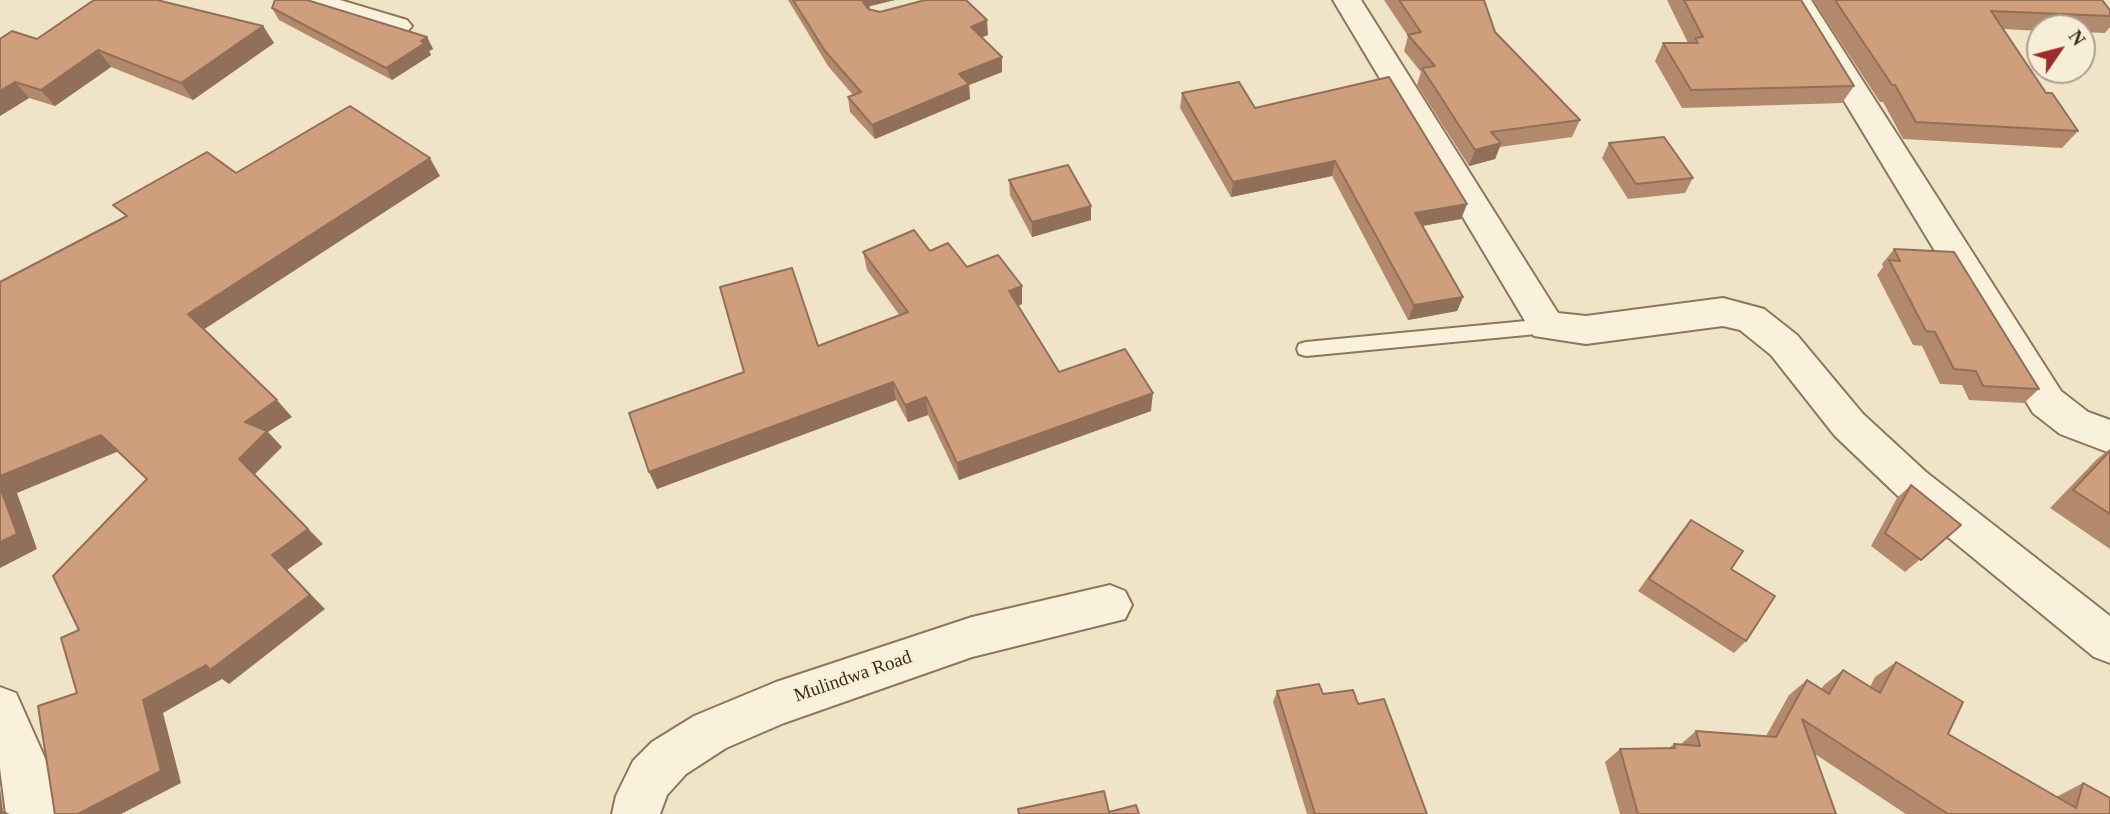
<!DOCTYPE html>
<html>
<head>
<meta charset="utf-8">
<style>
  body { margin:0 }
  #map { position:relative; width:2110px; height:814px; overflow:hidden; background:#f0e4c8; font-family:"Times New Roman",serif }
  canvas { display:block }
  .north { position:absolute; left:2026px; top:14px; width:70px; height:70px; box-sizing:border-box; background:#f7eed8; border:2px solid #ada18e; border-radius:50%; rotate:55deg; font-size:19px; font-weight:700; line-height:28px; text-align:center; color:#3d2e20 }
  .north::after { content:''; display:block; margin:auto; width:24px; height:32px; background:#9e2a2b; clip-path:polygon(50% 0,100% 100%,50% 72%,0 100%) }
</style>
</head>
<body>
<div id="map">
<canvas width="2110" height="814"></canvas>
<div class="north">N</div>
</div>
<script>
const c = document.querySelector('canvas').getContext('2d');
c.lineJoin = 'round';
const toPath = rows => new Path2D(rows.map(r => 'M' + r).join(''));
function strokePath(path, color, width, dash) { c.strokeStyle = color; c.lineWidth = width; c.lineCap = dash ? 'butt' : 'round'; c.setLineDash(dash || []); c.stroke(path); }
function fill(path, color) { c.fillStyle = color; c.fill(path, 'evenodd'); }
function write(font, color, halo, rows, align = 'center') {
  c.font = font + ' "Times New Roman",serif'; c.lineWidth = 5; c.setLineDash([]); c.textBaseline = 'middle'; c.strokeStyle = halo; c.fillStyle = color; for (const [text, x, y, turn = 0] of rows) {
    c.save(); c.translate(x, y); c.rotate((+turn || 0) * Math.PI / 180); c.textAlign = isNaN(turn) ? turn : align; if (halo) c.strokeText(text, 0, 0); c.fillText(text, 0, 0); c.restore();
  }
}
const service = toPath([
  [1547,319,1553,321,1556,326,1553,331,1547,333,1306,356,1299,354,1297,349,1299,344,1306,342,1547,319]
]);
const minor = toPath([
  [295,0,340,0,407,20,412,26,407,32,397,35,299,6,295,0],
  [1333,0,1361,0,1558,313,1586,316,1723,298,1764,309,1797,335,1863,414,1926,472,2110,616,2110,663,2094,657,1898,496,1835,436,1771,355,1740,330,1723,326,1586,344,1534,336,1333,0],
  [1783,0,1811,0,2061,391,2088,412,2110,420,2110,453,2060,434,2033,413,1783,0],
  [1110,585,1125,591,1132,605,1125,619,972,657,784,723,726,748,686,774,667,795,660,814,612,814,616,796,633,761,652,742,694,716,776,682,972,617,1110,585],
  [0,687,16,693,40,747,47,763,54,814,6,814,0,768,0,687]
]);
const wall = toPath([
  [788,0,895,0,870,6,869,9,988,35,982,37,1002,57,1002,72,969,85,970,99,875,139,850,112,848,97,853,95,828,66],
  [1384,0,1484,0,1495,32,1580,120,1572,137,1500,147,1495,159,1469,166,1417,85,1421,72,1404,51,1408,36],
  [1667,0,1801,0,1854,86,1842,103,1682,108,1655,61,1663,43,1688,43],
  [1813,0,2102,0,2110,10,2110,27,2105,33,2082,32,2082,28,2040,28,2040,31,2004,29,2046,93,2078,131,2062,148,1903,139,1883,102,1880,102],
  [272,8,427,37,433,49,429,51,431,55,392,80,279,20],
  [263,26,274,43,193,100,111,67,55,106,29,98,0,116,0,39,37,39],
  [1182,93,1255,108,1467,204,1461,219,1422,226,1463,297,1457,311,1408,320,1332,176,1231,197,1180,108],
  [1609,143,1693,178,1685,193,1628,199,1602,158],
  [1009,180,1091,206,1091,220,1032,237,1010,195],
  [1894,249,2039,389,2024,403,1969,400,1962,385,1940,384,1922,346,1913,345,1877,275,1883,267,1882,264],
  [930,251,967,267,1022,304,1018,306,1059,372,1151,411,959,480,928,415,908,422,896,400,657,489,649,472,818,346,900,316,867,270,863,252],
  [2110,449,2110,549,2050,508,2097,459],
  [1911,485,1961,525,1905,572,1871,546,1897,498],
  [1691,520,1746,641,1734,653,1638,591,1680,533],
  [1896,662,1948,734,2056,797,2083,783,2110,814,1906,814,1815,754,1836,814,1620,814,1605,762,1620,749,1669,748,1674,744,1681,744,1696,731,1766,736,1789,695,1807,680,1821,689,1824,685,1843,670,1870,687,1875,677],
  [1277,691,1323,694,1358,704,1427,814,1307,814,1273,702]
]);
const shadedWall = toPath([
  [864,0,895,0,870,6,865,16,863,2],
  [987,20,988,35,972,41,971,27],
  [263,26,274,43,193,100,181,83],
  [427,37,433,49,429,51,431,55,392,80,386,68],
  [98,50,111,67,55,106,41,90],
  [1002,57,1002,72,969,85,970,99,875,139,872,125,959,74],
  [15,82,29,98,0,116,0,91],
  [1501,143,1495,159,1469,166,1475,150],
  [430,158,440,176,203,330,188,314],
  [1335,161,1332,176,1231,197,1233,182],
  [1467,204,1461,219,1410,228,1415,213],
  [1091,206,1091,220,1032,237,1032,222],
  [1022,286,1022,304,1010,309,1009,291],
  [1463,297,1457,311,1408,320,1414,305],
  [893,382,896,400,657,489,649,472],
  [1153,393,1151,411,959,480,957,463],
  [926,397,928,415,908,422,905,405],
  [277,400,292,417,268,432,282,447,255,474,323,544,287,570,325,609,229,684,222,679,163,713,181,783,121,814,78,814,143,700,272,555,239,459,245,422],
  [101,435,119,451,17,493,37,549,0,568,0,476],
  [0,788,3,811,10,814,0,814]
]);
const building = toPath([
  [94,0,157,0,263,26,181,83,98,50,41,90,15,82,0,91,0,39,12,31,37,39,94,0],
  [275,0,307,0,427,37,421,41,425,43,386,68,272,8,275,0],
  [793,0,864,0,863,2,868,9,880,12,925,0,966,0,987,20,971,27,1002,57,959,74,969,84,872,125,848,97,861,92,825,51,793,0],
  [1399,0,1484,0,1495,32,1580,120,1491,132,1501,143,1475,150,1422,68,1435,66,1408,35,1421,32,1399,0],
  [1684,0,1801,0,1854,86,1691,90,1663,43,1698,43,1695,38,1703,37,1684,0],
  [1835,0,2102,0,2110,10,2110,16,1991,11,2046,93,2052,93,2078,131,1916,122,1895,85,1892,85,1835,0],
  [1389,77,1467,204,1415,213,1463,297,1414,305,1335,161,1233,182,1182,93,1239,82,1255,108,1389,77],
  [350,106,430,158,188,314,277,400,245,422,267,431,239,459,308,529,272,555,310,595,210,670,206,665,143,700,161,771,78,814,55,814,38,706,77,693,61,638,79,630,53,576,147,479,101,435,0,476,0,282,127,216,113,205,207,152,236,173,350,106],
  [1664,137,1693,178,1636,184,1609,143,1664,137],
  [1068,165,1091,206,1032,222,1009,180,1068,165],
  [914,230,930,251,948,243,967,267,998,255,1022,286,1009,291,1059,372,1125,349,1153,393,957,463,926,397,905,405,893,382,649,472,629,413,744,372,720,287,792,268,818,346,908,312,863,252,914,230],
  [1894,249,1954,252,2039,389,1983,386,1976,371,1954,369,1935,332,1926,331,1889,260,1900,261,1894,249],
  [2110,451,2110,514,2073,490,2110,451],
  [1911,485,1961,525,1921,560,1885,533,1911,485],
  [0,487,17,534,0,542,0,487],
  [1691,520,1743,551,1731,569,1775,596,1746,641,1649,579,1691,520],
  [1896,662,1963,702,1948,734,2076,808,2083,783,2110,798,2110,814,1948,814,1802,719,1836,814,1638,814,1620,749,1675,748,1674,744,1700,746,1696,731,1776,737,1807,680,1829,694,1843,670,1880,693,1896,662],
  [1319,684,1323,694,1353,690,1358,704,1384,699,1427,814,1315,814,1277,691,1319,684],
  [1104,791,1109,812,1136,805,1139,814,1019,814,1018,809,1104,791]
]);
const streetNames = [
  ["Mulindwa Road",853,677,-19]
];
strokePath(service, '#8d765c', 4);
strokePath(minor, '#8d765c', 4);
fill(service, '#faf1dc');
fill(minor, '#faf1dc');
fill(wall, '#b2896c');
fill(shadedWall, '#916f58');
fill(building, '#cf9f7d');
strokePath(building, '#916f58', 2);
write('19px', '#3d2e20', '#f7eed8', streetNames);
</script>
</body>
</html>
